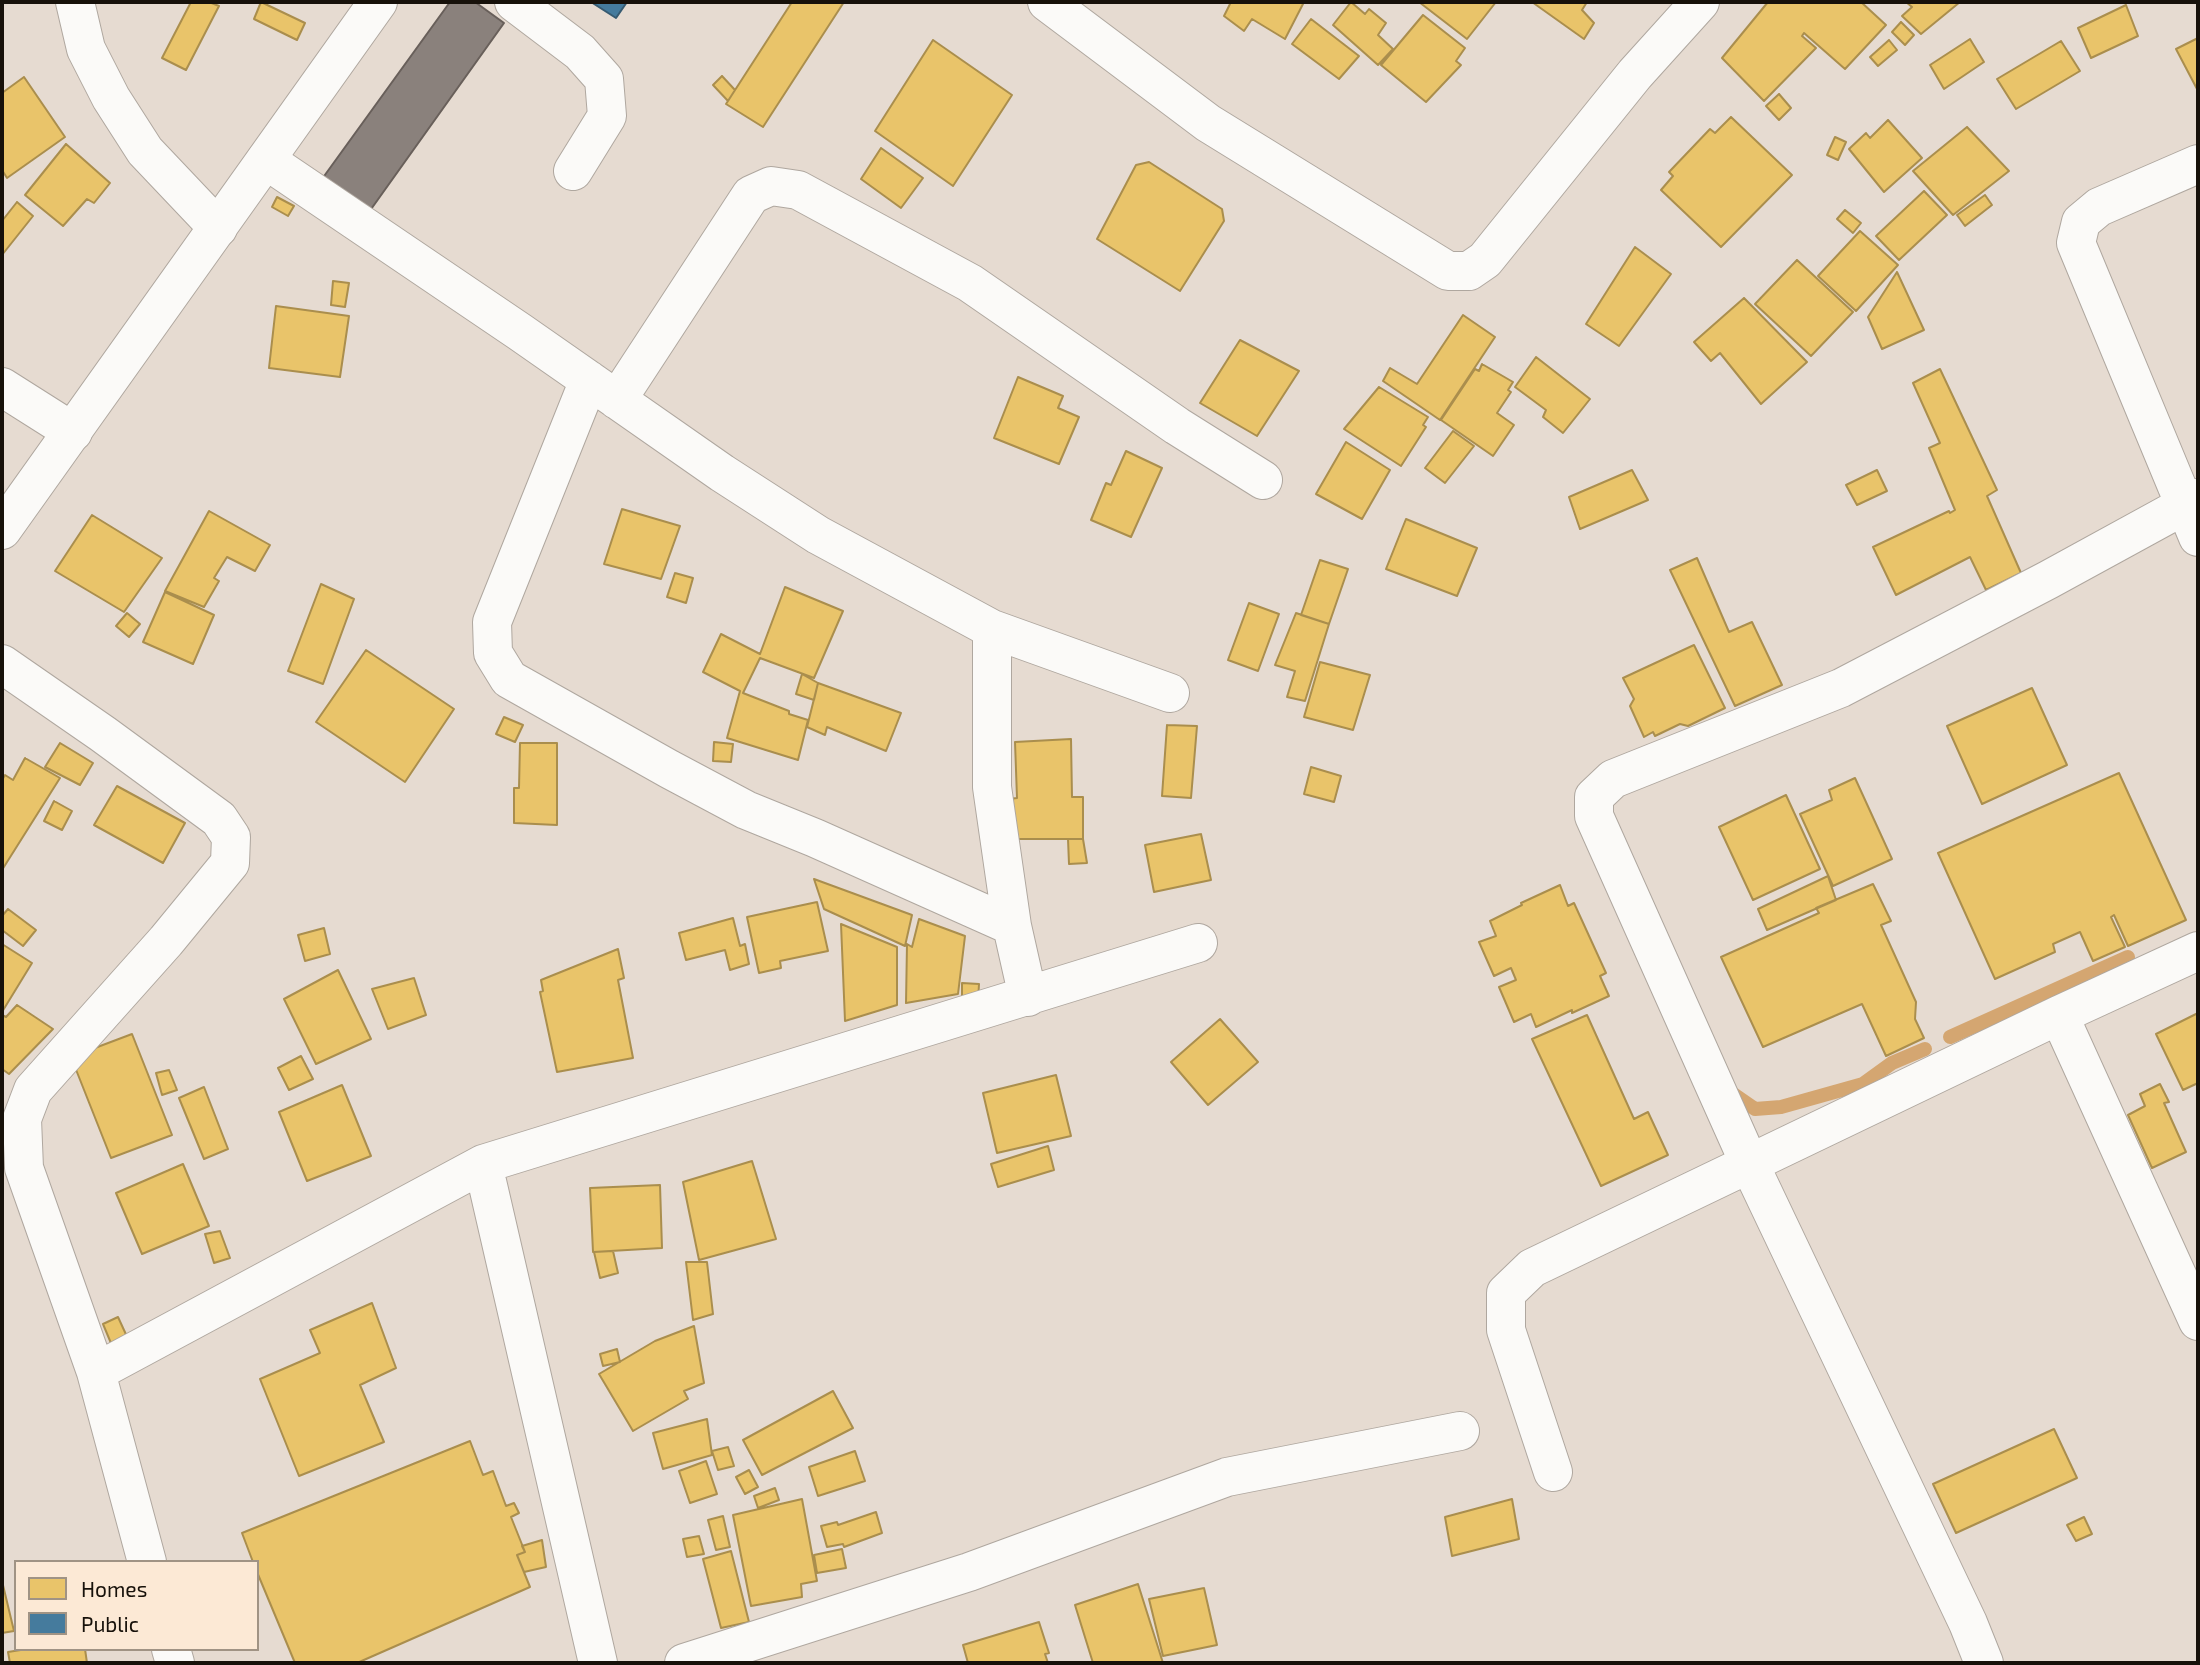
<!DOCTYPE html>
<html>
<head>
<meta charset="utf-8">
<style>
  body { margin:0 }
  #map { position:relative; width:2200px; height:1665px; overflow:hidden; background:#e6dbd1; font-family:"Exo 2",sans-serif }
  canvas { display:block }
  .frame { position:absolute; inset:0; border:4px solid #17110a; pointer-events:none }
  .legend { position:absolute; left:14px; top:1560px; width:245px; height:91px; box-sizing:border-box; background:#fce9d5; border:2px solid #a09384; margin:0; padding:9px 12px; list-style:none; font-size:21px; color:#17110a }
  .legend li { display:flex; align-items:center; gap:14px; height:35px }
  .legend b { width:35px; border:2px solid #a09384 }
</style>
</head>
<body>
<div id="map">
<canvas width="2200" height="1665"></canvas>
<div class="frame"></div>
<ul class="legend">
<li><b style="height:19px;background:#e9c46a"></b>Homes</li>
<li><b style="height:19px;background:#457b9d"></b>Public</li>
</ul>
</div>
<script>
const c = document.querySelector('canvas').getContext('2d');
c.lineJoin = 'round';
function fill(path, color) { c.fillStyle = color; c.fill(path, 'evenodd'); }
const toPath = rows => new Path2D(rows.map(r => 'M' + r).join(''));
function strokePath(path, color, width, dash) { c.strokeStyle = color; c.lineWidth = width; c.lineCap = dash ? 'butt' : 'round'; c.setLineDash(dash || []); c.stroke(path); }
const homes = toPath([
  [191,2,209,2,219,6,186,70,162,58,191,2],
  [261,2,305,23,297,40,254,19,261,2],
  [792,2,844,2,763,127,726,104,792,2],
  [1231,2,1304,2,1285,39,1252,19,1244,31,1224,16,1231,2],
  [1351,2,1365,14,1369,9,1386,23,1378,35,1393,49,1378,65,1333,25,1351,2],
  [1419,2,1496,2,1467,39,1419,2],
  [1532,2,1587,2,1582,10,1594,23,1584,39,1532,2],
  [1768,2,1861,2,1886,25,1845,69,1804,33,1802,36,1816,48,1764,101,1722,58,1768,2],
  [1906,2,1960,2,1921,34,1902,16,1912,7,1906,2],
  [2126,5,2138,36,2091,58,2078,28,2126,5],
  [1423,15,1465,48,1456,61,1461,65,1426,102,1381,65,1423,15],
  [1311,19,1359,56,1339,79,1292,44,1311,19],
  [1901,22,1914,35,1905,45,1892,32,1901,22],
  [2198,38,2198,88,2197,89,2176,49,2198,38],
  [1970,39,1984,62,1944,89,1930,65,1970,39],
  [933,40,1012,95,953,186,875,131,933,40],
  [1889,40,1897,50,1878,66,1870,57,1889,40],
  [2061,41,2080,71,2016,109,1997,79,2061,41],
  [722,76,735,90,728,101,713,85,722,76],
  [24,77,65,137,7,178,2,170,2,93,24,77],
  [1779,94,1791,108,1779,120,1766,106,1779,94],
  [1731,117,1792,175,1721,247,1661,190,1673,176,1669,172,1710,129,1715,133,1731,117],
  [1888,120,1922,158,1884,192,1849,149,1866,133,1870,138,1888,120],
  [1967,127,2009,171,1953,215,1913,171,1967,127],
  [1835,137,1846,142,1838,160,1827,155,1835,137],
  [66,144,110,183,94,203,87,199,63,226,25,195,66,144],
  [881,148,923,178,901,208,861,179,881,148],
  [1149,162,1222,209,1224,221,1180,291,1097,239,1136,165,1149,162],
  [1924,191,1947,215,1899,260,1876,236,1924,191],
  [1985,195,1992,205,1965,226,1957,215,1985,195],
  [277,197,294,206,288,216,272,207,277,197],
  [17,202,33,216,2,255,2,221,17,202],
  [1845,210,1861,223,1853,233,1837,219,1845,210],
  [1860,231,1898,265,1856,311,1818,276,1860,231],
  [1635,247,1671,274,1619,346,1586,324,1635,247],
  [1797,260,1853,312,1811,356,1755,304,1797,260],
  [1897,272,1924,330,1882,349,1868,317,1897,272],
  [333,281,349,283,345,307,331,305,333,281],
  [1744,298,1807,362,1761,404,1720,353,1711,361,1694,342,1744,298],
  [276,306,349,316,340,377,269,368,276,306],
  [1463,315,1495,337,1440,420,1383,381,1390,368,1417,384,1463,315],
  [1240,340,1299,371,1257,436,1200,403,1240,340],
  [1536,357,1590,399,1563,433,1543,417,1546,410,1515,387,1536,357],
  [1482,364,1513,382,1508,390,1511,392,1497,413,1514,425,1493,456,1441,420,1475,369,1479,371,1482,364],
  [1940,369,1997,490,1987,496,2021,573,1986,590,1970,557,1896,595,1873,547,1949,511,1950,513,1955,510,1929,448,1940,443,1913,383,1940,369],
  [1018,377,1063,396,1058,408,1079,417,1059,464,994,438,1018,377],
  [1379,387,1428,417,1423,425,1426,427,1401,466,1344,429,1379,387],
  [1453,431,1474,446,1445,483,1425,468,1453,431],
  [1346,442,1390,470,1362,519,1316,494,1346,442],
  [1126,451,1162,468,1131,537,1091,520,1106,483,1111,485,1126,451],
  [1632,470,1648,500,1580,529,1569,497,1632,470],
  [1877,470,1887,491,1857,505,1846,485,1877,470],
  [622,509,680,526,661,579,604,564,622,509],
  [209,511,270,545,255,571,227,557,214,578,219,581,204,607,165,591,209,511],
  [92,515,162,558,124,612,55,571,92,515],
  [1406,519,1477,548,1457,596,1386,569,1406,519],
  [1697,558,1729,632,1752,622,1782,685,1735,706,1670,570,1697,558],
  [1320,560,1348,569,1329,624,1301,615,1320,560],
  [675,573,693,578,686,603,667,597,675,573],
  [321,584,354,599,323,684,288,671,321,584],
  [785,587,843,611,814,678,760,658,743,693,789,711,789,714,808,720,798,760,727,738,740,691,703,672,721,634,760,654,785,587],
  [165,592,214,615,193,664,143,642,165,592],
  [1249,603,1279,614,1258,671,1228,660,1249,603],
  [127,613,140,624,129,637,116,626,127,613],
  [1296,613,1329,624,1305,701,1287,697,1295,671,1275,665,1296,613],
  [1694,645,1725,708,1688,726,1680,724,1655,736,1653,732,1644,737,1630,706,1634,699,1623,678,1694,645],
  [366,650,454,709,405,782,316,722,366,650],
  [1320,662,1370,675,1353,730,1304,717,1320,662],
  [802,674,818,683,814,700,796,694,802,674],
  [818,683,901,713,886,751,827,727,825,735,807,727,818,683],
  [2032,688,2067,765,1982,804,1947,726,2032,688],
  [504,717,523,725,515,742,496,734,504,717],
  [1167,725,1197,726,1191,798,1162,796,1167,725],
  [1071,739,1072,797,1083,797,1083,839,1012,839,1009,799,1017,798,1015,742,1071,739],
  [714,742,733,744,731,762,713,761,714,742],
  [60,743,93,763,80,785,45,767,60,743],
  [520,743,557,743,557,825,514,823,514,788,519,788,520,743],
  [25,758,60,778,2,870,2,780,5,775,13,780,25,758],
  [1311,767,1341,776,1334,802,1304,794,1311,767],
  [2119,773,2186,920,2128,946,2114,915,2111,917,2125,947,2093,961,2080,932,2053,944,2055,952,1995,979,1938,853,2119,773],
  [1855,778,1892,859,1833,886,1800,814,1832,800,1829,790,1855,778],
  [117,786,185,823,163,863,94,825,117,786],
  [1786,795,1820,869,1753,900,1719,827,1786,795],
  [54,801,72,811,62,830,44,821,54,801],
  [1201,834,1211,880,1154,892,1145,845,1201,834],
  [1068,839,1083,839,1087,863,1069,864,1068,839],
  [1828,876,1836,900,1767,930,1758,909,1828,876],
  [814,879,912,915,905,946,824,909,814,879],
  [1873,884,1891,921,1881,925,1916,1002,1915,1019,1924,1038,1886,1056,1862,1004,1763,1047,1721,957,1819,913,1816,908,1873,884],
  [1560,885,1568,906,1574,903,1606,973,1600,976,1609,996,1572,1013,1572,1010,1536,1027,1531,1014,1514,1022,1499,987,1516,980,1511,968,1494,976,1479,942,1496,936,1490,921,1522,905,1521,903,1560,885],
  [817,902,828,951,780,961,781,968,759,973,747,917,817,902],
  [8,909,36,930,23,946,2,930,2,916,8,909],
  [733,918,740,946,745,944,749,964,730,970,725,950,686,960,679,933,733,918],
  [919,919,965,936,958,994,906,1003,907,944,912,947,919,919],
  [841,924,897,947,897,1005,845,1021,841,924],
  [324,928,330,954,305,961,298,935,324,928],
  [2,944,32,963,2,1012,2,944],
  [618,949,624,978,618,980,633,1058,557,1072,540,992,543,991,541,980,618,949],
  [338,970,371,1039,316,1064,284,999,338,970],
  [414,978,426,1015,388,1029,372,989,414,978],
  [962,983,979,984,978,1002,962,1002,962,983],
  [17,1005,53,1029,9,1074,2,1069,2,1015,6,1017,17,1005],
  [2198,1013,2198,1083,2183,1090,2156,1034,2198,1013],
  [1587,1015,1634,1119,1648,1112,1668,1155,1601,1186,1532,1039,1587,1015],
  [1220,1019,1258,1062,1208,1105,1171,1062,1220,1019],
  [132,1034,172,1135,111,1158,71,1057,132,1034],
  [301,1056,313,1079,289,1090,278,1068,301,1056],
  [169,1070,177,1090,162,1095,156,1073,169,1070],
  [1056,1075,1071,1136,997,1153,983,1093,1056,1075],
  [2160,1084,2169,1102,2164,1103,2186,1152,2152,1168,2128,1115,2145,1106,2140,1094,2160,1084],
  [342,1085,371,1156,307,1181,279,1112,342,1085],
  [204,1087,228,1149,204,1159,179,1098,204,1087],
  [1048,1146,1054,1170,998,1187,991,1164,1048,1146],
  [752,1161,776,1239,699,1260,683,1182,752,1161],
  [183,1164,209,1226,142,1254,116,1193,183,1164],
  [660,1185,662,1248,593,1252,590,1188,660,1185],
  [220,1231,230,1258,214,1263,205,1234,220,1231],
  [613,1251,618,1273,600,1278,594,1252,613,1251],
  [686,1262,707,1262,713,1314,693,1320,686,1262],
  [372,1303,396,1368,360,1385,384,1442,299,1476,260,1379,320,1353,310,1330,372,1303],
  [118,1317,129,1341,113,1348,103,1324,118,1317],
  [694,1326,704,1383,684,1391,688,1399,633,1431,599,1374,655,1341,694,1326],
  [617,1349,620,1362,603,1366,600,1354,617,1349],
  [833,1391,853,1428,762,1475,743,1440,833,1391],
  [707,1419,712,1455,663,1469,653,1433,707,1419],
  [2054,1429,2077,1478,1956,1533,1933,1484,2054,1429],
  [470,1441,483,1475,493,1471,506,1506,514,1503,519,1513,511,1517,525,1552,517,1555,530,1587,357,1663,295,1663,257,1572,257,1562,253,1562,242,1533,470,1441],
  [728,1447,734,1466,718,1470,712,1451,728,1447],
  [855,1451,865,1481,818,1496,809,1467,855,1451],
  [706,1461,717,1494,690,1503,679,1471,706,1461],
  [749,1470,758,1487,745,1494,736,1477,749,1470],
  [775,1488,779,1500,758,1508,754,1496,775,1488],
  [802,1499,817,1581,801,1584,802,1597,751,1606,733,1515,802,1499],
  [1512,1499,1519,1539,1452,1556,1445,1517,1512,1499],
  [876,1512,882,1533,844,1547,843,1544,827,1547,821,1526,837,1522,838,1525,876,1512],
  [723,1516,730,1547,716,1550,708,1520,723,1516],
  [2084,1517,2092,1534,2076,1541,2067,1525,2084,1517],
  [699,1536,704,1554,687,1557,683,1539,699,1536],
  [542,1540,546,1567,524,1572,517,1555,525,1552,522,1546,542,1540],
  [842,1549,846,1568,817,1573,814,1555,842,1549],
  [731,1551,749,1622,721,1628,703,1559,731,1551],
  [2,1581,14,1631,2,1633,2,1581],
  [1138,1584,1163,1663,1093,1663,1075,1605,1138,1584],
  [1204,1588,1217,1645,1163,1656,1149,1599,1204,1588],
  [1039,1622,1049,1653,1045,1654,1048,1663,968,1663,963,1645,1039,1622],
  [27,1649,85,1649,87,1663,10,1663,8,1652,27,1649]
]);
const public = toPath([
  [591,2,627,2,616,18,591,2]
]);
const industry = toPath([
  [450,2,475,2,504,23,369,212,322,179,450,2]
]);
const stream = toPath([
  [1950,1037,2128,957],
  [1729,1091,1755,1109,1781,1107,1863,1084,1892,1063,1925,1049]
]);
const minor = toPath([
  [75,2,86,49,111,98,145,151,218,228],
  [514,2,580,52,604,79,607,116,573,171],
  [1047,2,1208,123,1448,271,1469,271,1485,260,1635,74,1700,2],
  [266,160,520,332,722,473,818,535,992,629,1170,693],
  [2198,164,2099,207,2081,222,2076,243,2198,537],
  [589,380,492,622,493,653,509,679,669,769,746,810,815,838,1012,926],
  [2,387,73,432],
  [617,400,751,195,771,186,798,190,970,283,1177,426,1263,480],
  [992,629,992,787,1012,926,1028,997],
  [2,664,103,734,219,819,231,837,230,863,166,941,33,1090,22,1119,24,1168,96,1372,147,1562],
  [2059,1015,2198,1321],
  [483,1164,598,1663],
  [96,1372,483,1164,1198,943],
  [1553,1472,1506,1330,1506,1293,1532,1268,2059,1015,2198,951],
  [171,1649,175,1663],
  [684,1663,969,1572,1227,1477,1460,1431],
  [1984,1663,1968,1623,1750,1165,1594,816,1594,797,1613,779,1841,688,2048,580,2198,498]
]);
const major = toPath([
  [2,530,378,2]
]);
fill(homes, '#e9c46a');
strokePath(homes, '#aa8e4d', 2);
fill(public, '#457b9d');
strokePath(public, '#375b71', 2);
fill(industry, '#8a817c');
strokePath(industry, '#685f5a', 2);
strokePath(stream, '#d4a671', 14);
strokePath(minor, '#afa79f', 40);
strokePath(major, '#afa79f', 40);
strokePath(minor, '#fbfaf8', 38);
strokePath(major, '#fbfaf8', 38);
</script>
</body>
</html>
